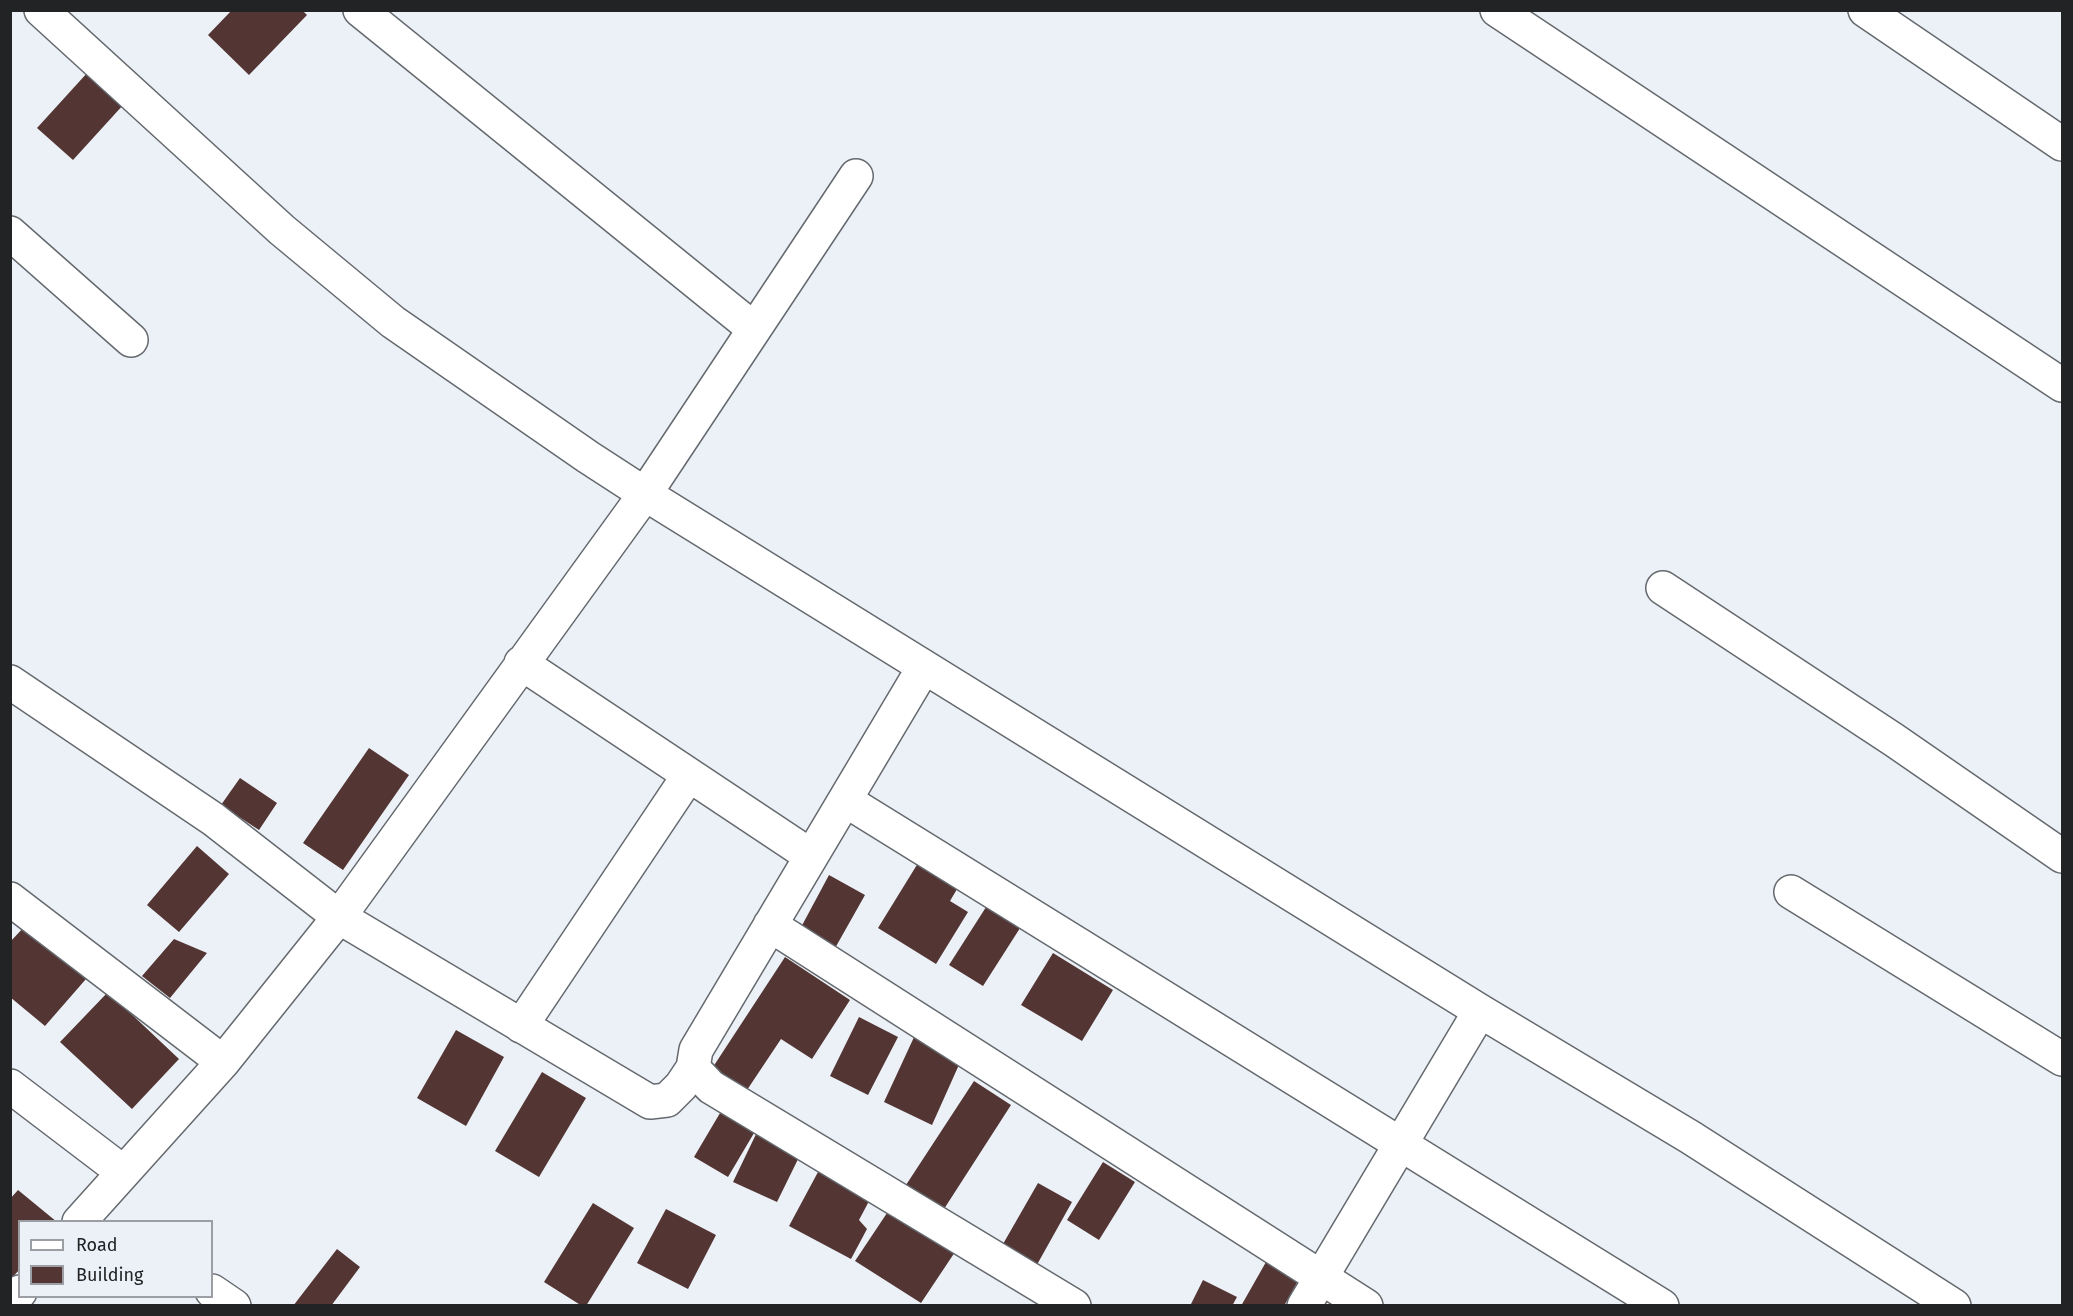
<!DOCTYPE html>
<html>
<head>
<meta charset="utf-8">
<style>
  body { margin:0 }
  #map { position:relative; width:2073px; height:1316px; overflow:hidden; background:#ecf1f7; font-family:"Fira Sans",sans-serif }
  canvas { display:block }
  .frame { position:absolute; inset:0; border:12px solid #212325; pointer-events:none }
  .legend { position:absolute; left:18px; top:1220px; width:195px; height:78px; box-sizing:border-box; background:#ecf1f7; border:2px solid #9b9fa3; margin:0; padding:8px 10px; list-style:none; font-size:18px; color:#212325 }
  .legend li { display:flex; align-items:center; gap:12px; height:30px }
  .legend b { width:30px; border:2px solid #9b9fa3 }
</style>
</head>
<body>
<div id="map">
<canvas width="2073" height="1316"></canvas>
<div class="frame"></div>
<ul class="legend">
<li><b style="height:8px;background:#fff"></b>Road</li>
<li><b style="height:16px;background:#533534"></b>Building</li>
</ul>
</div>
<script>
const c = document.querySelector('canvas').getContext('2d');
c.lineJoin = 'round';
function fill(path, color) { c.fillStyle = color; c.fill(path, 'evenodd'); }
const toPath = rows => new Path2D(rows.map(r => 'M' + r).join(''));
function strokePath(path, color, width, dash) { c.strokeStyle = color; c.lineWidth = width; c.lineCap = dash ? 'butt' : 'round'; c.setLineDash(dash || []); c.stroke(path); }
const building = toPath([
  [232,10,302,10,307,15,249,75,208,35],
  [88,72,124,104,73,160,37,128],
  [369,748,409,775,343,870,303,843],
  [240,778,277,803,259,830,221,805],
  [197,846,229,874,179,932,147,905],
  [923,855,963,879,950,901,968,912,936,964,878,928],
  [829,875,865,895,834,950,799,931],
  [988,904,1022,925,983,986,949,965],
  [25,926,86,979,45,1026,10,997,10,942],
  [174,939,207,953,170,998,142,976],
  [1053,953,1113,990,1082,1041,1021,1005],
  [785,957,850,1000,812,1059,781,1039,747,1090,713,1067],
  [108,992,179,1059,132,1109,60,1042],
  [859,1017,898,1037,868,1095,830,1076],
  [456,1030,504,1057,466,1126,417,1098],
  [915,1035,962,1058,932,1125,884,1102],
  [542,1072,586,1098,539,1177,495,1151],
  [974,1081,1011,1105,944,1209,906,1185],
  [723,1108,757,1128,728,1177,694,1157],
  [759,1128,803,1149,777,1202,733,1182],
  [825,1159,876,1188,859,1220,867,1229,851,1259,789,1226],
  [1103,1162,1135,1182,1099,1240,1067,1220],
  [1038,1183,1072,1202,1034,1270,999,1251],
  [18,1190,57,1222,20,1222,20,1269,10,1280,10,1199],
  [593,1203,634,1228,586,1306,582,1306,544,1282],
  [891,1207,957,1249,921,1303,855,1261],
  [666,1209,716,1235,688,1289,637,1263],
  [337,1249,360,1267,331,1306,293,1306],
  [1266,1262,1298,1281,1284,1306,1241,1306],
  [1203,1280,1237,1297,1232,1306,1190,1306]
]);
const minor = toPath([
  [41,10,282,230,393,322,588,457,645,494,339,917,650,1102,667,1100,681,1086,693,1068],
  [360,10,754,329],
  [1497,10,2062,385],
  [1865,10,2062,144],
  [856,176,645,494,1480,1011,1690,1137,1954,1306],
  [10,233,131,340],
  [1663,588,1894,740,2062,856],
  [521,663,811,856],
  [924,667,696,1050,693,1068,711,1087,1074,1306],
  [10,682,213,819,339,917,223,1062,79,1222],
  [845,800,1662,1306],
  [1791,892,2062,1059],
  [10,899,223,1062],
  [770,925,1366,1306],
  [521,1026,689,775],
  [10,1086,123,1172],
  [212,1291,234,1306],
  [10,1303,20,1292],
  [1304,1306,1480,1011]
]);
fill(building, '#533534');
strokePath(minor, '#64696e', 36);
strokePath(minor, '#fff', 33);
</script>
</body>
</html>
